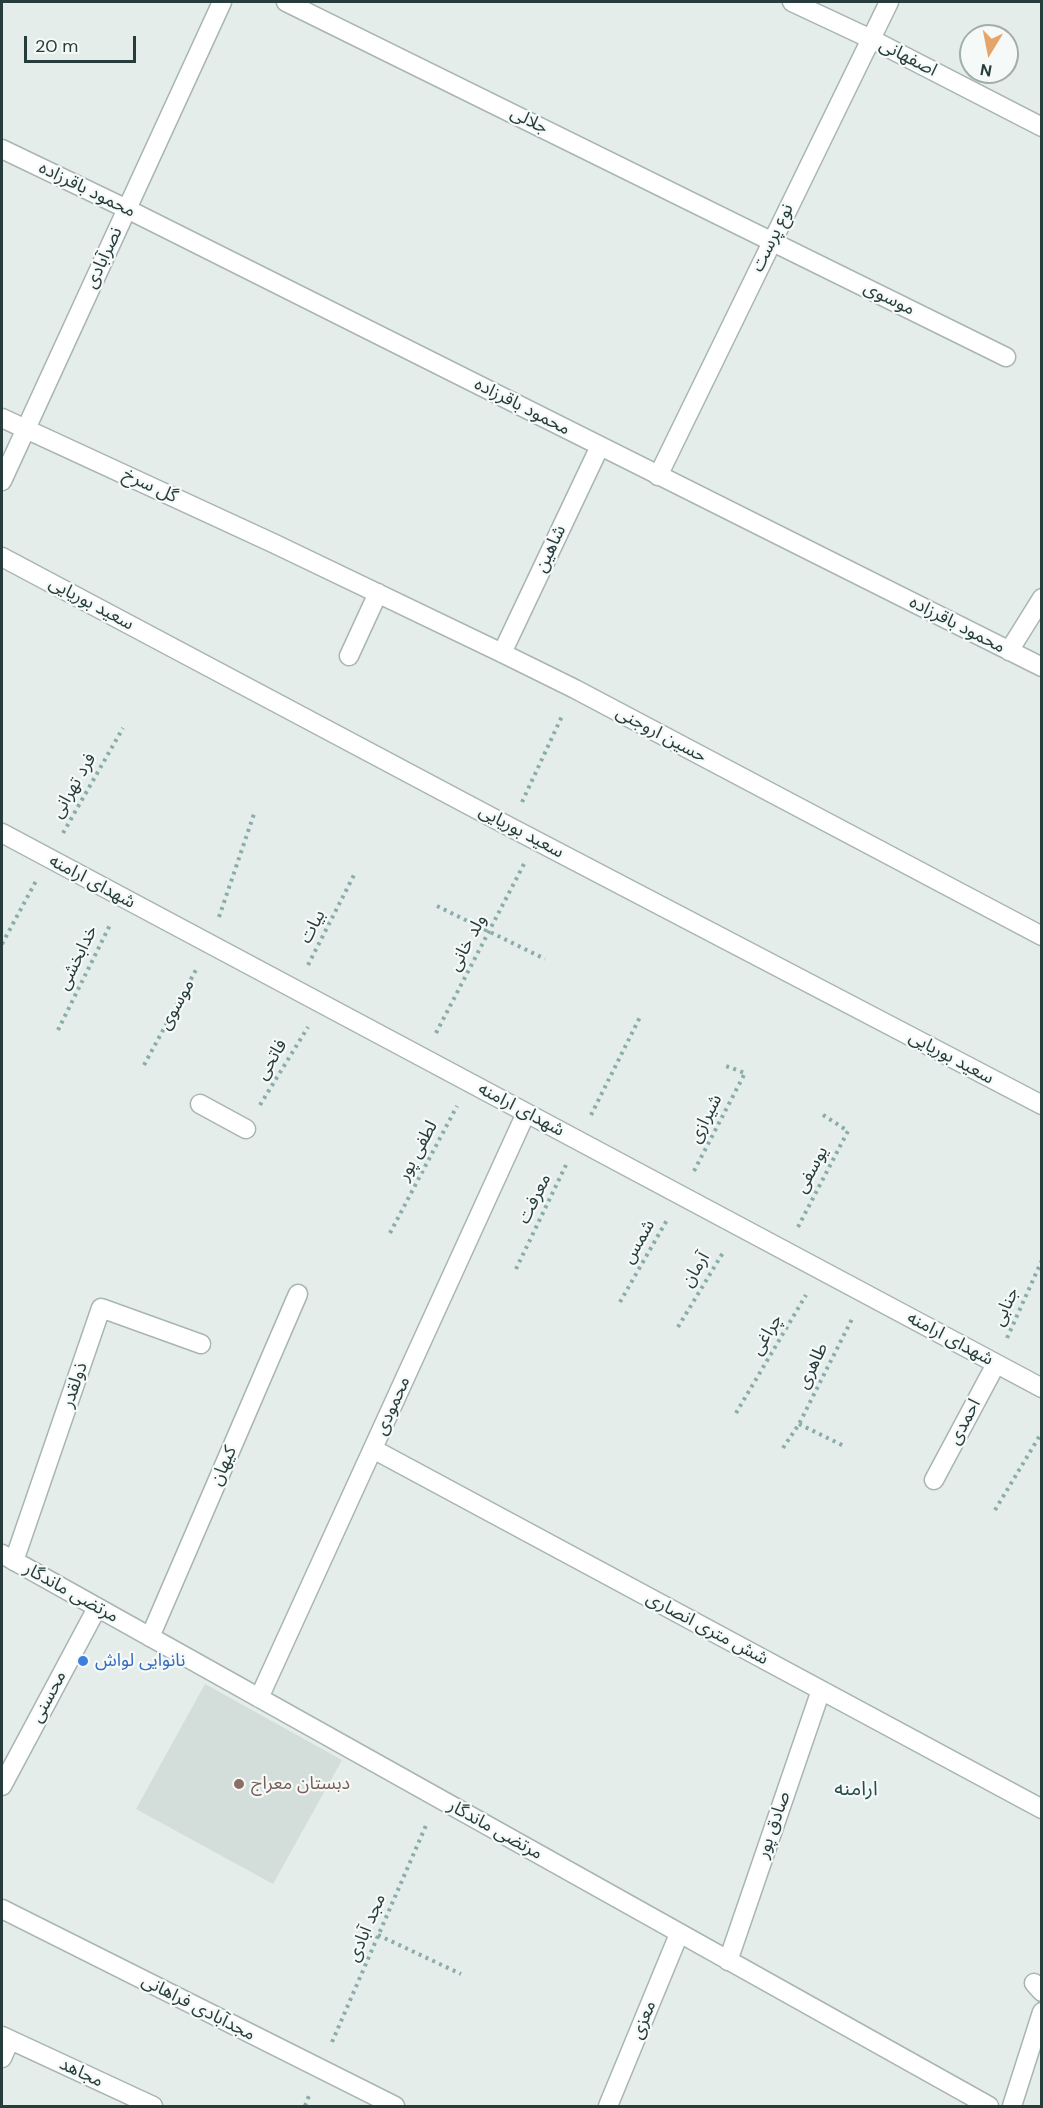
<!DOCTYPE html>
<html>
<head>
<meta charset="utf-8">
<style>
  body { margin:0 }
  #map { position:relative; width:1043px; height:2108px; overflow:hidden; background:#e5edeb; font-family:"DM Sans",sans-serif }
  canvas { display:block }
  .frame { position:absolute; inset:0; border:3px solid #263d3c; pointer-events:none }
  .north { position:absolute; left:959px; top:24px; width:60px; height:60px; box-sizing:border-box; background:#f5f9f8; border:2px solid #a2aead; border-radius:50%; rotate:190deg; font-size:16px; font-weight:700; line-height:24px; text-align:center; color:#263d3c }
  .north::after { content:''; display:block; margin:auto; width:21px; height:27px; background:#e5a56a; clip-path:polygon(50% 0,100% 100%,50% 72%,0 100%) }
  .scale { position:absolute; left:24px; top:36px; width:112px; height:27px; box-sizing:border-box; border:3px solid #263d3c; border-top:0; padding-left:8px; font-size:18px; line-height:21px; white-space:nowrap; color:#263d3c; -webkit-text-stroke:4px #f5f9f8; paint-order:stroke }
</style>
</head>
<body>
<div id="map">
<canvas width="1043" height="2108"></canvas>
<div class="frame"></div>
<div class="north">N</div>
<div class="scale">20 m</div>
</div>
<script>
const c = document.querySelector('canvas').getContext('2d');
c.lineJoin = 'round';
function fill(path, color) { c.fillStyle = color; c.fill(path, 'evenodd'); }
const toPath = rows => new Path2D(rows.map(r => 'M' + r).join(''));
function strokePath(path, color, width, dash) { c.strokeStyle = color; c.lineWidth = width; c.lineCap = dash ? 'butt' : 'round'; c.setLineDash(dash || []); c.stroke(path); }
function write(font, color, halo, rows, align = 'center') {
  c.font = font + ' "DM Sans","Noto Sans Arabic",sans-serif'; c.lineWidth = 4.5; c.setLineDash([]); c.textBaseline = 'middle'; c.strokeStyle = halo; c.fillStyle = color; for (const [text, x, y, turn = 0] of rows) {
    c.save(); c.translate(x, y); c.rotate((+turn || 0) * Math.PI / 180); c.textAlign = isNaN(turn) ? turn : align; if (halo) c.strokeText(text, 0, 0); c.fillText(text, 0, 0); c.restore();
  }
}
const built = toPath([
  [205,1684,342,1760,273,1884,136,1809]
]);
const path = toPath([
  [522,802,563,714],
  [63,833,123,728],
  [437,906,545,959],
  [219,917,255,811],
  [2,944,36,881],
  [308,965,354,875],
  [58,1030,111,923],
  [436,1033,524,864],
  [144,1065,197,968],
  [260,1105,308,1027],
  [591,1115,641,1015],
  [694,1171,745,1073,726,1066],
  [798,1227,848,1131,820,1113],
  [390,1233,457,1106],
  [516,1269,566,1165],
  [620,1302,667,1220],
  [678,1327,724,1251],
  [1007,1338,1042,1260],
  [736,1413,806,1295],
  [799,1424,844,1446],
  [783,1448,799,1424,852,1319],
  [995,1510,1042,1432],
  [378,1935,461,1974],
  [332,2042,427,1823],
  [305,2106,310,2093]
]);
const service = toPath([
  [200,1104,246,1129],
  [14,1561,101,1308,201,1344],
  [150,1637,298,1294]
]);
const minor = toPath([
  [286,2,1006,357],
  [792,2,871,39,1042,127],
  [2,149,127,209,1042,667],
  [2,418,275,544,502,653,575,689,1042,936],
  [658,476,889,2],
  [2,481,222,2],
  [2,557,510,827,1042,1105],
  [1009,651,1042,598],
  [502,653,600,446],
  [349,656,378,593],
  [2,833,1042,1388],
  [373,1449,1042,1809],
  [934,1480,996,1364],
  [2,1554,989,2106],
  [259,1698,526,1113],
  [2,1786,97,1608],
  [2,1909,395,2106],
  [728,1961,821,1690],
  [1034,1983,1042,1992],
  [2,2036,153,2106],
  [2,2058,10,2040],
  [608,2106,679,1934],
  [1012,2106,1042,2012]
]);
const markers = [
  [83,1661,6,"#3f7fe0"],
  [239,1784,6,"#8d6e63"]
];
const streetNames = [
  ["اصفهانی",908,58,27],
  ["جلالی",529,121,26],
  ["محمود باقرزاده",87,190,26],
  ["نوع پرست",773,238,-64],
  ["نصرآبادی",104,258,-65],
  ["موسوی",889,299,26],
  ["محمود باقرزاده",522,407,27],
  ["گل سرخ",150,486,25],
  ["شاهین",551,549,-65],
  ["سعید بوریایی",91,604,28],
  ["محمود باقرزاده",957,625,27],
  ["حسین اروجنی",661,735,28],
  ["فرد تهرانی",74,786,-60],
  ["سعید بوریایی",521,832,28],
  ["شهدای ارامنه",92,882,28],
  ["بیات",313,927,-63],
  ["ولد خانی",468,943,-62],
  ["خدابخشی",78,958,-64],
  ["موسوی",177,1005,-61],
  ["سعید بوریایی",951,1058,28],
  ["فاتحی",272,1060,-59],
  ["شهدای ارامنه",521,1110,28],
  ["شیرازی",706,1119,-63],
  ["لطفی پور",418,1151,-62],
  ["یوسفی",812,1170,-62],
  ["معرفت",535,1199,-64],
  ["شمس",639,1242,-60],
  ["آرمان",696,1270,-59],
  ["جنابی",1006,1307,-66],
  ["چراغی",767,1335,-59],
  ["شهدای ارامنه",950,1339,28],
  ["طاهری",813,1366,-64],
  ["ذولقدر",75,1385,-71],
  ["محمودی",393,1406,-66],
  ["احمدی",965,1422,-62],
  ["کیهان",224,1466,-67],
  ["مرتضی ماندگار",71,1593,29],
  ["شش متری انصاری",707,1629,28],
  ["محسنی",49,1697,-62],
  ["صادق پور",774,1825,-71],
  ["مرتضی ماندگار",495,1830,29],
  ["مجد آبادی",367,1928,-67],
  ["مجدآبادی فراهانی",198,2008,27],
  ["معزی",644,2020,-68],
  ["مجاهد",81,2073,25]
];
const shopNames = [
  ["نانوایی لواش",95,1661]
];
const educationNames = [
  ["دبستان معراج",251,1784]
];
const neighbourhoodNames = [
  ["ارامنه",856,1790]
];
fill(built, '#d3ddda');
strokePath(service, '#a8b5b3', 21);
strokePath(minor, '#a8b5b3', 21);
strokePath(path, '#88adaa', 4, [3, 4.5]);
strokePath(service, '#fff', 18);
strokePath(minor, '#fff', 18);
for (const [x, y, r, color] of markers) { const dot = new Path2D(); dot.arc(x, y, r, 0, 2 * Math.PI); c.fillStyle = color; c.fill(dot); strokePath(dot, '#f5f9f8', 2); }
write('18px', '#263d3c', '#f5f9f8', streetNames);
write('18px', '#366cbe', '#f5f9f8', shopNames, 'left');
write('18px', '#785e54', '#f5f9f8', educationNames, 'left');
write('20px', '#234e4d', '#f5f9f8', neighbourhoodNames);
</script>
</body>
</html>
